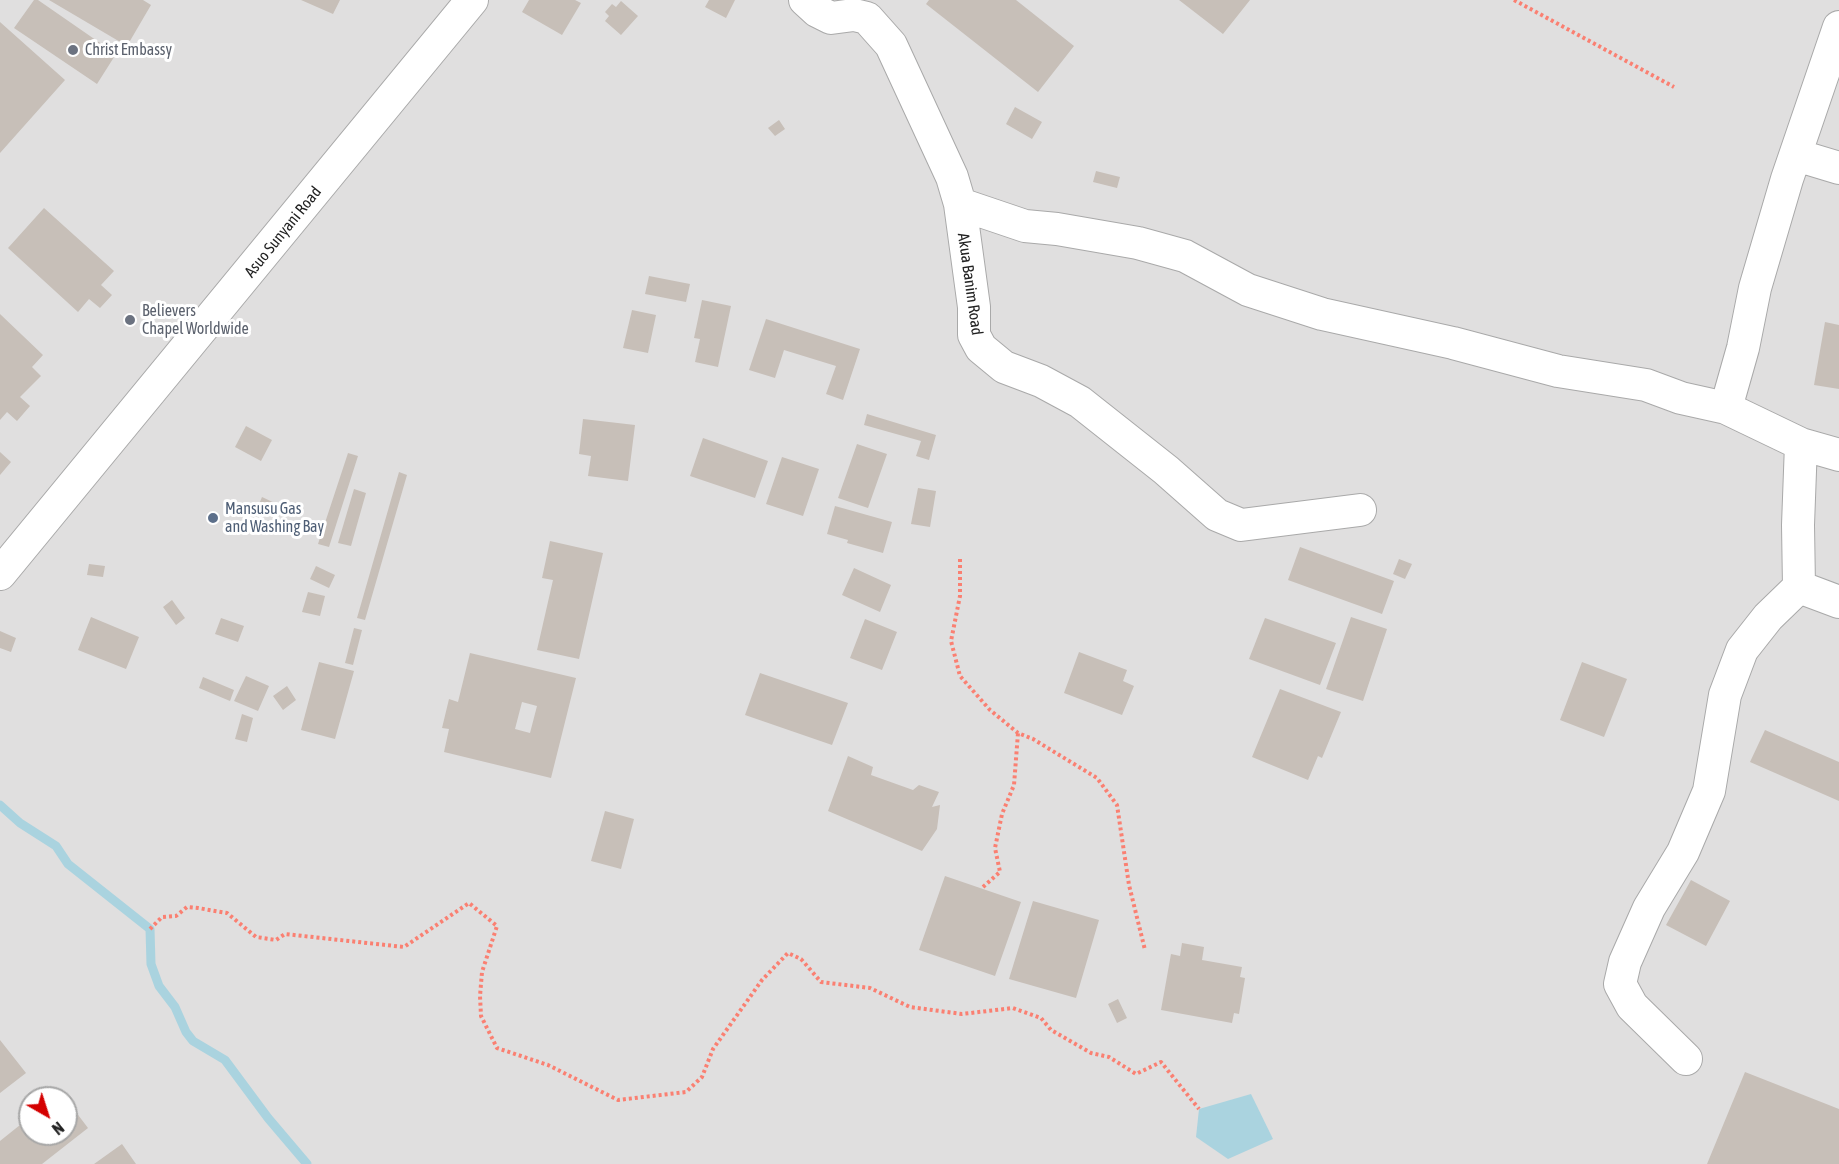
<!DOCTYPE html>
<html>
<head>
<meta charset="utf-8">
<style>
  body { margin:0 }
  #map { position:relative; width:1839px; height:1164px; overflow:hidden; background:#f2efe9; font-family:"Asap Condensed",sans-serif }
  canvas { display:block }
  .north { position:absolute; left:18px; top:1086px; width:60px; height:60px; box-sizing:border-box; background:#fff; border:2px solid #a7a7a7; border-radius:50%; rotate:141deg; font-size:16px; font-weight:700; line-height:24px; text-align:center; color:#222 }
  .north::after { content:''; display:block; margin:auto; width:21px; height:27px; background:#d40000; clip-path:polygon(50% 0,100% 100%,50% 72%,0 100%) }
</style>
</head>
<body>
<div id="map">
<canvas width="1839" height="1164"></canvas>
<div class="north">N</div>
</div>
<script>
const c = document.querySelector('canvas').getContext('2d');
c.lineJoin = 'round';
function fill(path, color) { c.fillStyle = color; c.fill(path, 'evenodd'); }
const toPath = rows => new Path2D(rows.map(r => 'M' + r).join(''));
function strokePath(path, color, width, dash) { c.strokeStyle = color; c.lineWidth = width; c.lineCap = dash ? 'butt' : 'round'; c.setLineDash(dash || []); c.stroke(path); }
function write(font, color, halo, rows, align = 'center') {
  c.font = font + ' "Asap Condensed",sans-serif'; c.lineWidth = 6; c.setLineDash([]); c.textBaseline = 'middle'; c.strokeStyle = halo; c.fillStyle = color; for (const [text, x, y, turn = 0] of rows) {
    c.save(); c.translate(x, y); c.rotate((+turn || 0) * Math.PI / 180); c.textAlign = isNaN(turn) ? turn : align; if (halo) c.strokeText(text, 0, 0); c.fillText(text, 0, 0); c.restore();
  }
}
const residential = toPath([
  [0,0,1839,0,1839,1164,0,1164],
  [30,1098,66,1098,66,1134,30,1134]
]);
const water = toPath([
  [1251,1094,1273,1139,1228,1159,1196,1137,1199,1109]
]);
const stream = toPath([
  [0,805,20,823,56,846,68,864,150,929,151,964,159,986,175,1007,186,1032,193,1041,225,1060,268,1118,307,1164]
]);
const building = toPath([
  [34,0,38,0,116,54,97,84,14,28],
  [49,0,143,0,151,5,127,46],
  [301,0,340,0,333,14],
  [529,0,575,0,581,3,562,35,522,12],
  [709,0,735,0,726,18,705,7],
  [929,0,1016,0,1074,46,1038,92,926,4],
  [1179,0,1250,0,1223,34],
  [621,1,638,16,621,35,605,21,609,16,605,12,612,4,616,7],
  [0,22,65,80,0,153],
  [1015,107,1042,122,1032,139,1006,124],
  [779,120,785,129,775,136,768,128],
  [1096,171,1120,177,1117,188,1093,182],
  [44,208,114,271,101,285,112,295,100,308,89,299,78,312,8,248],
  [649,276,690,284,686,302,645,294],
  [702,300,731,306,718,367,695,362,700,339,694,338],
  [632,310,656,315,648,353,623,348],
  [0,314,43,355,32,367,41,376,20,397,30,406,17,421,7,412,0,420],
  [766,319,860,349,843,400,826,394,836,366,784,350,775,378,749,370],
  [1825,322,1839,325,1839,389,1814,385],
  [867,414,936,435,929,460,916,456,921,441,864,425],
  [583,419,635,425,628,481,588,476,591,456,579,454],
  [246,426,272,440,261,461,235,447],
  [703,438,768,461,755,498,690,476],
  [857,444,887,454,868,508,838,498],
  [0,452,11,462,0,475],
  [348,453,358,456,329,547,318,544],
  [782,457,819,469,803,516,766,504],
  [399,472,407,475,365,620,357,618],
  [918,488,936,491,930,527,911,524],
  [354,489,366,493,351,546,338,543],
  [262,497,279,505,274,516,257,509],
  [835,506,892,522,883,553,847,543,848,540,827,534],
  [550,541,603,553,579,659,537,650,553,580,542,578],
  [1300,547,1394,581,1382,614,1288,580],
  [1399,559,1412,564,1405,579,1393,574],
  [89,564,105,566,103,577,87,575],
  [316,566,335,575,329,588,310,579],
  [854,568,891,585,880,612,842,595],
  [308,592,325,596,320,616,302,612],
  [172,600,185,618,176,625,163,607],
  [91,617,139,637,126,669,78,650],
  [1351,617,1387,629,1363,701,1326,689],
  [221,618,244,626,238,642,215,634],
  [1265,618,1336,643,1320,685,1249,659],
  [865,619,897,632,882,670,850,658],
  [354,628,362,630,353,665,345,663],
  [0,631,16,638,11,652,0,648],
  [1079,652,1127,670,1123,681,1134,686,1122,715,1064,693],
  [470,653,576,678,551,778,444,752,449,729,442,728,449,699,458,702],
  [522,702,537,706,530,733,515,729],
  [319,662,354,671,335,739,301,730],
  [1582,662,1627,679,1604,737,1560,720],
  [760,673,848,703,832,745,745,715],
  [246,676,269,686,258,711,234,701],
  [203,677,234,690,230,701,199,688],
  [287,686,296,700,283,710,273,696],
  [1280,689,1341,712,1322,758,1318,756,1308,780,1252,757],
  [242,714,253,718,247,742,235,739],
  [1765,730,1839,762,1839,801,1750,762],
  [848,756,873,767,871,775,913,790,919,785,939,792,932,807,940,805,937,829,922,851,828,811],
  [605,811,634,819,621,869,591,861],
  [945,876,1021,902,995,976,919,950],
  [1691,880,1730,901,1706,946,1666,925],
  [1033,901,1099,920,1076,998,1009,979],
  [1182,943,1204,947,1202,960,1242,967,1240,977,1245,978,1239,1014,1234,1013,1232,1023,1161,1010,1171,954,1180,956],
  [1118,999,1127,1018,1117,1023,1108,1004],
  [0,1040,26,1073,0,1093],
  [1745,1072,1839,1109,1839,1164,1707,1164],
  [66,1099,88,1128,42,1164,0,1164,0,1141,30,1117,30,1134,66,1134],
  [122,1144,136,1164,94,1164]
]);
const path = toPath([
  [1514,0,1674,87],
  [960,559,960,596,951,641,960,676,990,710,1018,733,1033,739,1097,778,1117,805,1129,885,1145,950],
  [983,887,1000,872,995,848,1002,814,1014,785,1018,733],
  [150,929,162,917,176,916,187,907,198,908,227,913,256,937,276,940,285,934,404,947,469,903,497,926,482,972,480,996,481,1016,497,1048,548,1065,618,1100,686,1092,702,1077,713,1049,762,980,788,953,801,959,821,982,870,988,910,1007,962,1014,1013,1008,1041,1018,1051,1030,1091,1053,1109,1057,1136,1074,1161,1062,1199,1109]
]);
const street = toPath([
  [805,0,817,11,831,18,854,15,867,18,891,45,952,177,960,204,974,307,974,335,981,348,1004,367,1041,381,1080,402,1166,470,1217,515,1241,525,1360,510],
  [1839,27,1787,179,1755,288,1743,348,1726,408,1801,444,1839,455],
  [1796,155,1839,168],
  [960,204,1025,226,1057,229,1138,243,1185,256,1248,290,1322,314,1453,343,1558,371,1646,385,1681,398,1726,408],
  [1801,444,1798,525,1799,587,1839,602],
  [0,574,472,0],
  [1686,1059,1632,1006,1620,984,1625,962,1649,908,1683,852,1709,791,1725,695,1742,650,1768,617,1799,587]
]);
const markers = [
  [73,50,6,"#6b7280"],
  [130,320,6,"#6b7280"],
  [213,518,6,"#5c6f8a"]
];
const worshipNames = [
  ["Christ Embassy",85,50],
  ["Believers",142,311],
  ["Chapel Worldwide",142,329]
];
const streetNames = [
  ["Asuo Sunyani Road",283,232,-51],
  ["Akua Banim Road",970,284,82]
];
const serviceNames = [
  ["Mansusu Gas",225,509],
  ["and Washing Bay",225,527]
];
fill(residential, '#e0dfdf');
fill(water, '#aad3df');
strokePath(stream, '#aad3df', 9);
fill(building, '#c7bfb8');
strokePath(street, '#a9a9a9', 34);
strokePath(path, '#fa8072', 4, [3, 3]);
strokePath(street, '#fff', 32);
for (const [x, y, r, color] of markers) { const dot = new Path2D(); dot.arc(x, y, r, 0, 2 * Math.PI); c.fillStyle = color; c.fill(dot); strokePath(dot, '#fff', 2); }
write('16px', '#5b616d', '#fff', worshipNames, 'left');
write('16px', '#222', '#fff', streetNames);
write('16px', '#4e5e75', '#fff', serviceNames, 'left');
</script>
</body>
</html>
